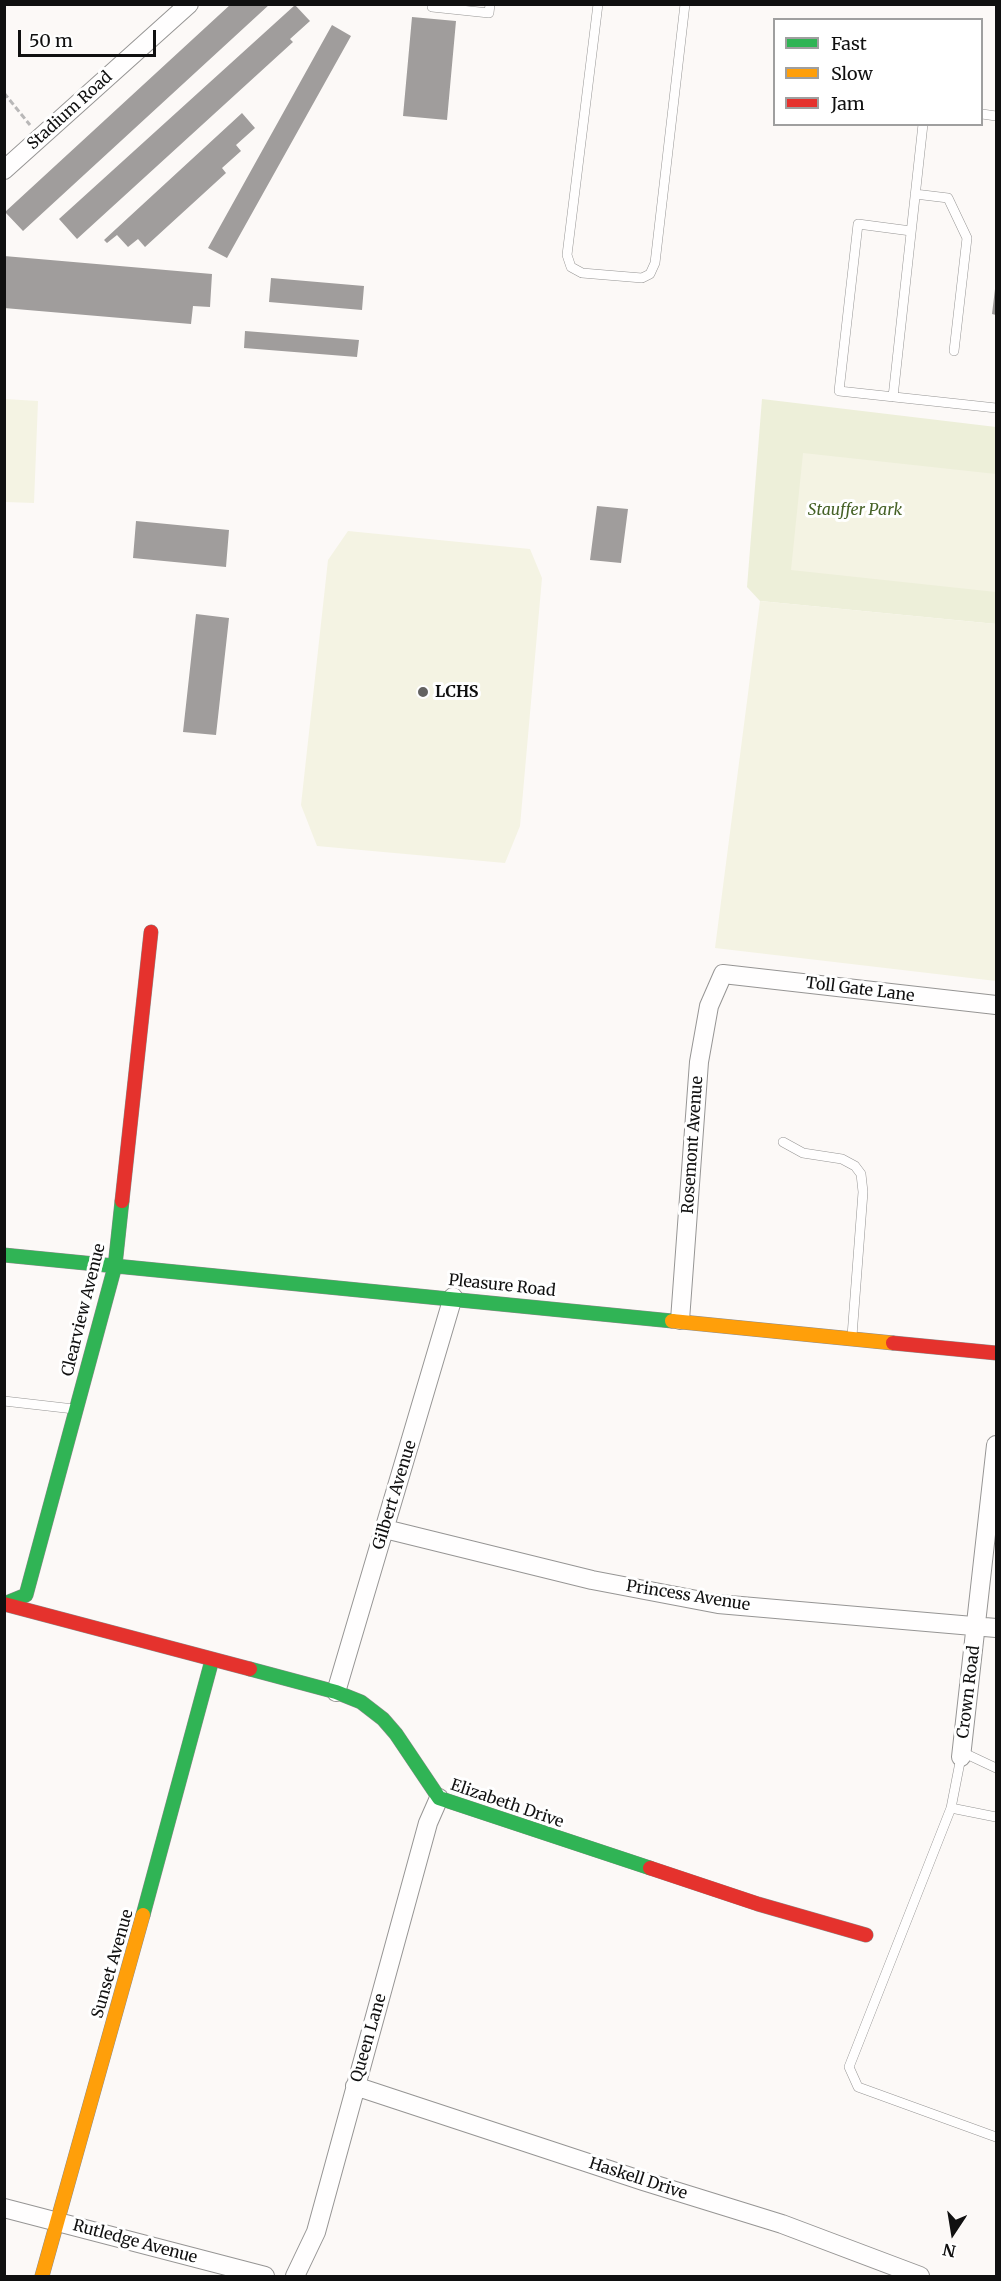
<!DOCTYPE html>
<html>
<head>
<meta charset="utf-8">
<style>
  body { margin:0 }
  #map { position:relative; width:1001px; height:2281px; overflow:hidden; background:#fcf9f7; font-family:Merriweather,serif }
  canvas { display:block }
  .frame { position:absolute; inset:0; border:6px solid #101010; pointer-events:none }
  .legend { position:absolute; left:773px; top:18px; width:210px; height:108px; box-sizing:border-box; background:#fff; border:2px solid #9f9f9f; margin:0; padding:8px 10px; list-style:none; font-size:18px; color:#101010 }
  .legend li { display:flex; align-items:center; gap:12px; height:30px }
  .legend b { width:30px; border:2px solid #9f9f9f }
  .north { position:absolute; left:923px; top:2203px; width:60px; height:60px; -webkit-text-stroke:4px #fff; paint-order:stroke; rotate:192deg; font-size:16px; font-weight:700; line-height:24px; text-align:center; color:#101010 }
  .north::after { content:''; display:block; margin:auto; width:21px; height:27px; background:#101010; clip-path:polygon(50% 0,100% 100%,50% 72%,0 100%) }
  .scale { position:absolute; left:18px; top:30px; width:138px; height:27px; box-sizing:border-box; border:3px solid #101010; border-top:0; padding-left:8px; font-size:18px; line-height:21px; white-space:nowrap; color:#101010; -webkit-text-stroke:4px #fff; paint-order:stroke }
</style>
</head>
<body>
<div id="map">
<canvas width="1001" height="2281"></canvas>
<div class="frame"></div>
<ul class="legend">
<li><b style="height:8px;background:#30b455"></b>Fast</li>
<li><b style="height:8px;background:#ff9f0a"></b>Slow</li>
<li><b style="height:8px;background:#e5322d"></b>Jam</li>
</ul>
<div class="north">N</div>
<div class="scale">50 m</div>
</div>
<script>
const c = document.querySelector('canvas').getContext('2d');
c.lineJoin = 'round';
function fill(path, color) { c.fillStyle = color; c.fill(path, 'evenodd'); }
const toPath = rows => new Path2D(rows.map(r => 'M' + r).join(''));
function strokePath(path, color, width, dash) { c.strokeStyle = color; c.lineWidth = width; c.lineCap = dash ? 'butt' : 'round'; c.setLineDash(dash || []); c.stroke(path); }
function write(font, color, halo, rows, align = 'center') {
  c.font = font + ' Merriweather,serif'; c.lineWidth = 6; c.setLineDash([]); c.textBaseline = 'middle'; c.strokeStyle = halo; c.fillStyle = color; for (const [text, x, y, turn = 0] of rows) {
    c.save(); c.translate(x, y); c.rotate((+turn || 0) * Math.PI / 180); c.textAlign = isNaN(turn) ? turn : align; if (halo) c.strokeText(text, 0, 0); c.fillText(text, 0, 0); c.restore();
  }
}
const green = toPath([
  [762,399,996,427,996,624,760,601,747,587]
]);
const pitch = toPath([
  [5,399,38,401,34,503,5,502],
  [803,453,996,474,996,592,791,570],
  [348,531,530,549,542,578,520,826,505,863,317,846,301,805,328,560],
  [760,601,996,624,996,981,715,948]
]);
const building = toPath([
  [231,4,270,4,23,231,5,212],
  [295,5,310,21,290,39,293,42,77,239,59,219],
  [412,17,456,21,447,120,403,116],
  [332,25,351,36,227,258,208,248],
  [242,113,255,128,236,145,241,151,222,168,226,173,145,247,138,239,128,247,117,235,107,243,104,240],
  [4,256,212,274,210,307,193,306,191,324,4,308],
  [271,278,364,286,362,310,269,302],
  [995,289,996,290,996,315,992,314],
  [245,331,359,340,357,357,244,348],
  [597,506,628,509,621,563,590,560],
  [136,521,229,530,226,567,133,558],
  [196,614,229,618,216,735,183,732]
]);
const path = toPath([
  [4,93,30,125]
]);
const lane = toPath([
  [433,4,432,7,489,13,490,4],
  [598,4,567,255,571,267,582,273,642,278,650,274,655,263,685,4],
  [982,114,996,116],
  [915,194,948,198,967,238,954,351],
  [911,231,858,224,839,391,996,408],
  [893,397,923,124],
  [783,1142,803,1153,842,1159,855,1166,861,1174,863,1192,852,1336],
  [4,1401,74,1409],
  [962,1752,996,1768],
  [961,1757,951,1808,996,1817],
  [951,1808,849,2067,858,2087,996,2137]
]);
const street = toPath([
  [4,170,189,4],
  [680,1320,699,1062,709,1006,723,974,996,1005],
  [385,1529,592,1580,718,1604,996,1628],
  [336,1692,453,1297],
  [961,1757,996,1445],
  [355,2086,643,2181,782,2224,920,2276],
  [4,2208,265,2276],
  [295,2276,316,2232,428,1823,439,1798]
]);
const fast = toPath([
  [4,1255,672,1321],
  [4,1604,26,1595,115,1266,122,1201],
  [250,1669,336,1692,361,1702,383,1719,396,1734,439,1798,650,1868],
  [143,1915,212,1660]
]);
const slow = toPath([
  [672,1321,893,1343],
  [42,2276,143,1915]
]);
const jam = toPath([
  [122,1201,151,932],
  [893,1343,996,1353],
  [4,1604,250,1669],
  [650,1868,758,1904,866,1935]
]);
const markers = [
  [423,692,6,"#636261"]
];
const streetNames = [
  ["Stadium Road",70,111,-42],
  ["Toll Gate Lane",860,990,7],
  ["Rosemont Avenue",693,1145,-86],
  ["Pleasure Road",502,1286,6],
  ["Clearview Avenue",84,1310,-76],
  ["Gilbert Avenue",395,1495,-73],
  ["Princess Avenue",688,1596,9],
  ["Crown Road",969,1692,-83],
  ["Elizabeth Drive",507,1804,19],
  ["Sunset Avenue",113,1964,-74],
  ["Queen Lane",369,2038,-74],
  ["Haskell Drive",638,2179,18],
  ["Rutledge Avenue",135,2242,15]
];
const parkNames = [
  ["Stauffer Park",855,510]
];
const poiNames = [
  ["LCHS",435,692]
];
fill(green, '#edefd9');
fill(pitch, '#f4f3e3');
fill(building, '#a09d9c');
strokePath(lane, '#969594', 10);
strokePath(street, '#969594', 20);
strokePath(fast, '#8d8c8b', 15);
strokePath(slow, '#8d8c8b', 15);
strokePath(jam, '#8d8c8b', 15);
strokePath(path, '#b9b8b8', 3, [6, 3]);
strokePath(lane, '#fffefe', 9);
strokePath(street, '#fffefe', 18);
strokePath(fast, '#30b455', 14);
strokePath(slow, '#ff9f0a', 14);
strokePath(jam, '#e5322d', 14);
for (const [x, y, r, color] of markers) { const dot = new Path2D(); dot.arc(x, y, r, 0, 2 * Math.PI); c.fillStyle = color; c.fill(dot); strokePath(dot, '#fff', 2); }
write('16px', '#101010', '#fff', streetNames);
write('italic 16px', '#466227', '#fff', parkNames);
write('bold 16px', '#101010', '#fff', poiNames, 'left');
</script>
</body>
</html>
